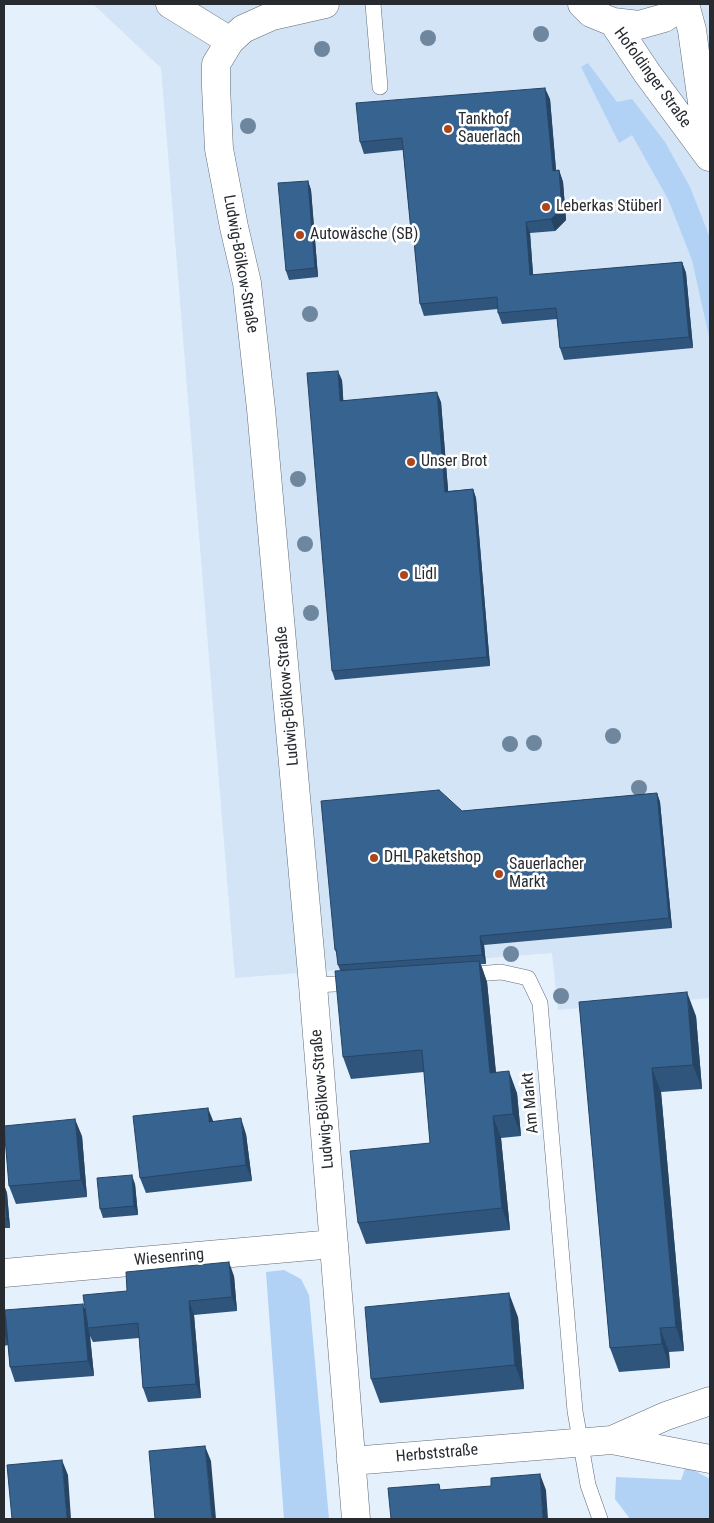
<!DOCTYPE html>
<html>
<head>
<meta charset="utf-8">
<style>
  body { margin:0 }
  #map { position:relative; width:714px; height:1523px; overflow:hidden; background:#e5f0fd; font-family:"Roboto Condensed",sans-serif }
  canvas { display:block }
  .frame { position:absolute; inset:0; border:5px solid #272b30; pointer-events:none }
</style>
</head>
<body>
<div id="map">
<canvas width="714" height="1523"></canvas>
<div class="frame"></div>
</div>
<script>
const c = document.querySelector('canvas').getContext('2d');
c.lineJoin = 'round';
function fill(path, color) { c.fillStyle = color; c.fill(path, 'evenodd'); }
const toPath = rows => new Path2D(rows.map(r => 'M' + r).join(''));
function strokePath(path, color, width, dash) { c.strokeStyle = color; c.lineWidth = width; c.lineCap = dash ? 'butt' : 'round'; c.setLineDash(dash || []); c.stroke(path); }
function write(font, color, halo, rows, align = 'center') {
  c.font = font + ' "Roboto Condensed",sans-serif'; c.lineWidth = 5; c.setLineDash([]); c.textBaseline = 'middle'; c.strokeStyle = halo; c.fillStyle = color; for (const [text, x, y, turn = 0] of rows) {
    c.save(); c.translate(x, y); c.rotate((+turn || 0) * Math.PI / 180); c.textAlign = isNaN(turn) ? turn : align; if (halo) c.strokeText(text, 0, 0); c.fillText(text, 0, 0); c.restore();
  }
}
const built = toPath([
  [93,4,710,4,710,998,558,1010,552,953,235,978,161,68]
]);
const green = toPath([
  [588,63,617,102,632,99,665,142,690,187,710,238,710,341,692,260,668,199,632,135,619,143,581,67],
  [284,1270,301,1279,309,1295,329,1519,284,1519,266,1272],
  [686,1466,710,1479,710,1519,630,1519,615,1499,616,1477,681,1480]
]);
const lane = toPath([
  [373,4,380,87],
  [464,975,501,972,528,978,540,1003,575,1411,588,1485,600,1519],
  [313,985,357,983]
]);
const street = toPath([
  [170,4,230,41],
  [325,4,272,16,243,29,230,41,216,64,216,87,219,149,234,227,247,283,261,409,313,985,356,1519],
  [4,1273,334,1244],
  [612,1440,666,1416,710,1401],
  [351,1461,612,1440,710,1459]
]);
const secondary = toPath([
  [582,4,591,13,613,22,639,25,664,18,685,4],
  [685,4,692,30,709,153],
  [613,22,647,73,709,157]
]);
const trees = [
  [541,34],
  [428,38],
  [322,49],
  [248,126],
  [310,314],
  [298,479],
  [305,544],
  [311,613],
  [613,736],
  [534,743],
  [510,744],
  [639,788],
  [511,954],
  [561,996]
];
const wall = toPath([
  [550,99,556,170,559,170,563,182,566,220,555,231,530,233,533,275,682,262,686,273,693,348,564,360,560,348,557,319,502,324,498,313,498,309,424,316,420,304,414,242,411,231,403,150,364,154,360,142],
  [308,181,311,190,318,277,289,280,286,271],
  [342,380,343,400,441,402,448,491,473,489,476,498,490,666,335,680,332,671],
  [657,793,660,802,672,928,484,945,486,964,481,964,487,982,496,1072,517,1093,521,1136,501,1138,510,1230,366,1244,358,1223,430,1143,424,1072,351,1079,343,1057,340,970,338,965,337,954,335,950,462,811],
  [579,1002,696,1016,702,1089,661,1092,684,1351,669,1352,670,1368,619,1372,610,1348],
  [213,1121,246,1134,252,1181,146,1193,140,1178],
  [82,1136,87,1197,16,1204,9,1186],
  [135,1184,138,1215,103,1218,100,1209],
  [4,1185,7,1193,10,1228,4,1228],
  [234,1276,237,1311,194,1315,201,1398,148,1402,143,1388,139,1338,93,1342,90,1336,94,1376,15,1382,10,1367,8,1345,4,1346,4,1313,6,1318,85,1308,127,1291],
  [518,1317,524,1389,380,1403,371,1379]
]);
const shadedWall = toPath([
  [545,88,550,99,557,182,553,171],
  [559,170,563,182,566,220,555,231,551,219],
  [308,181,311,190,318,277,315,268],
  [526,222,530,233,534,287,530,275],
  [682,262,686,273,693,348,689,337],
  [338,371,342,380,344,410,340,401],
  [437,392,441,402,449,501,445,492],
  [473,489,476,498,490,666,487,657],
  [657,793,660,802,672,928,669,918],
  [480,936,484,945,486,964,482,955],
  [479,961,487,982,498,1095,490,1073],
  [687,992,696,1016,702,1089,693,1065],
  [652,1068,661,1092,684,1351,676,1327],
  [509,1071,517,1093,521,1136,513,1114],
  [208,1108,214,1123,209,1122],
  [493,1116,501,1138,510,1230,502,1208],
  [241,1118,246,1134,252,1181,246,1165],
  [75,1119,82,1136,87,1197,81,1180],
  [132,1175,135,1184,138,1215,134,1206],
  [4,1185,7,1193,10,1228,7,1219],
  [229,1262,234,1276,237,1311,232,1297],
  [509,1293,518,1317,524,1389,515,1365],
  [189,1301,194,1315,201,1398,196,1384],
  [83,1304,89,1320,88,1328,90,1336,94,1376,88,1361],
  [4,1313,6,1318,9,1345,5,1336],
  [660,1328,669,1352,670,1368,662,1344],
  [205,1446,211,1461,216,1519,212,1519],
  [62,1460,68,1475,71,1519,67,1519],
  [540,1474,546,1490,548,1519,543,1519]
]);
const building = toPath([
  [545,88,553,171,559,170,562,209,551,219,526,222,530,275,682,262,689,337,560,348,556,308,498,313,497,297,420,304,413,231,411,231,402,138,360,142,356,103,545,88],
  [308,181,315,268,286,271,278,183,308,181],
  [338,371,340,401,437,392,445,492,473,489,487,657,332,671,307,373,338,371],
  [439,790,462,811,657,793,669,918,480,936,482,955,338,965,336,949,335,950,321,801,439,790],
  [479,961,490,1073,509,1071,513,1114,493,1116,502,1208,358,1223,350,1151,430,1143,422,1050,343,1057,335,971,479,961],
  [687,992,693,1065,652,1068,676,1327,660,1328,662,1344,610,1348,579,1002,687,992],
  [208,1108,209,1122,241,1118,246,1165,140,1178,133,1116,208,1108],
  [75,1119,81,1180,9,1186,4,1126,75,1119],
  [132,1175,134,1206,100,1209,97,1178,132,1175],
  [4,1187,7,1219,4,1219,4,1187],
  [229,1262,232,1297,189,1301,196,1384,143,1388,138,1323,88,1328,83,1295,127,1291,126,1272,229,1262],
  [509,1293,515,1365,371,1379,365,1307,509,1293],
  [83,1304,88,1361,10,1367,5,1310,83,1304],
  [4,1322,5,1336,4,1336,4,1322],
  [205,1446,212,1519,155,1519,149,1451,205,1446],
  [62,1460,67,1519,12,1519,7,1465,62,1460],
  [540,1474,543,1519,391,1519,388,1488,439,1484,440,1490,491,1486,491,1478,540,1474]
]);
const markers = [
  [448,129,5,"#ac471b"],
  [546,207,5,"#ac471b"],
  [300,235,5,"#ac471b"],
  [411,462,5,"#ac471b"],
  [404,575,5,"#ac471b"],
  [374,858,5,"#ac471b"],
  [499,874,5,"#ac471b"]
];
const streetNames = [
  ["Hofoldinger Straße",652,78,54],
  ["Ludwig-Bölkow-Straße",240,264,80],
  ["Ludwig-Bölkow-Straße",288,696,-95],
  ["Ludwig-Bölkow-Straße",323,1099,-95],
  ["Am Markt",531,1103,-95],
  ["Wiesenring",169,1258,-5],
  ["Herbststraße",437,1454,-5]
];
const poiNames = [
  ["Tankhof",458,120],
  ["Sauerlach",458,138],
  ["Leberkas Stüberl",556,207],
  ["Autowäsche (SB)",310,235],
  ["Unser Brot",421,462],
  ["Lidl",414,575],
  ["DHL Paketshop",384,858],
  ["Sauerlacher",509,865],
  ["Markt",509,883]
];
fill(built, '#d3e4f6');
fill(green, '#b1d1f5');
strokePath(lane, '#626b76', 16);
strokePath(street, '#626b76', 29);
strokePath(secondary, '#626b76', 29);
strokePath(lane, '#fff', 15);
strokePath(street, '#fff', 28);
strokePath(secondary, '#fff', 28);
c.fillStyle = '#6e869e';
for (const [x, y] of trees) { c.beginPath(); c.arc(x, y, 8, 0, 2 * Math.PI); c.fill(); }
fill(wall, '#2f557c');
fill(shadedWall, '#264565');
fill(building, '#376390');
strokePath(building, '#264565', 1);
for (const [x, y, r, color] of markers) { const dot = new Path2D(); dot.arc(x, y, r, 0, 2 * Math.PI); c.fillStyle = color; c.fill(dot); strokePath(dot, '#fff', 2); }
write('16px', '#272b30', '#fff', streetNames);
write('16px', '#272b30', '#fff', poiNames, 'left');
</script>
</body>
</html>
